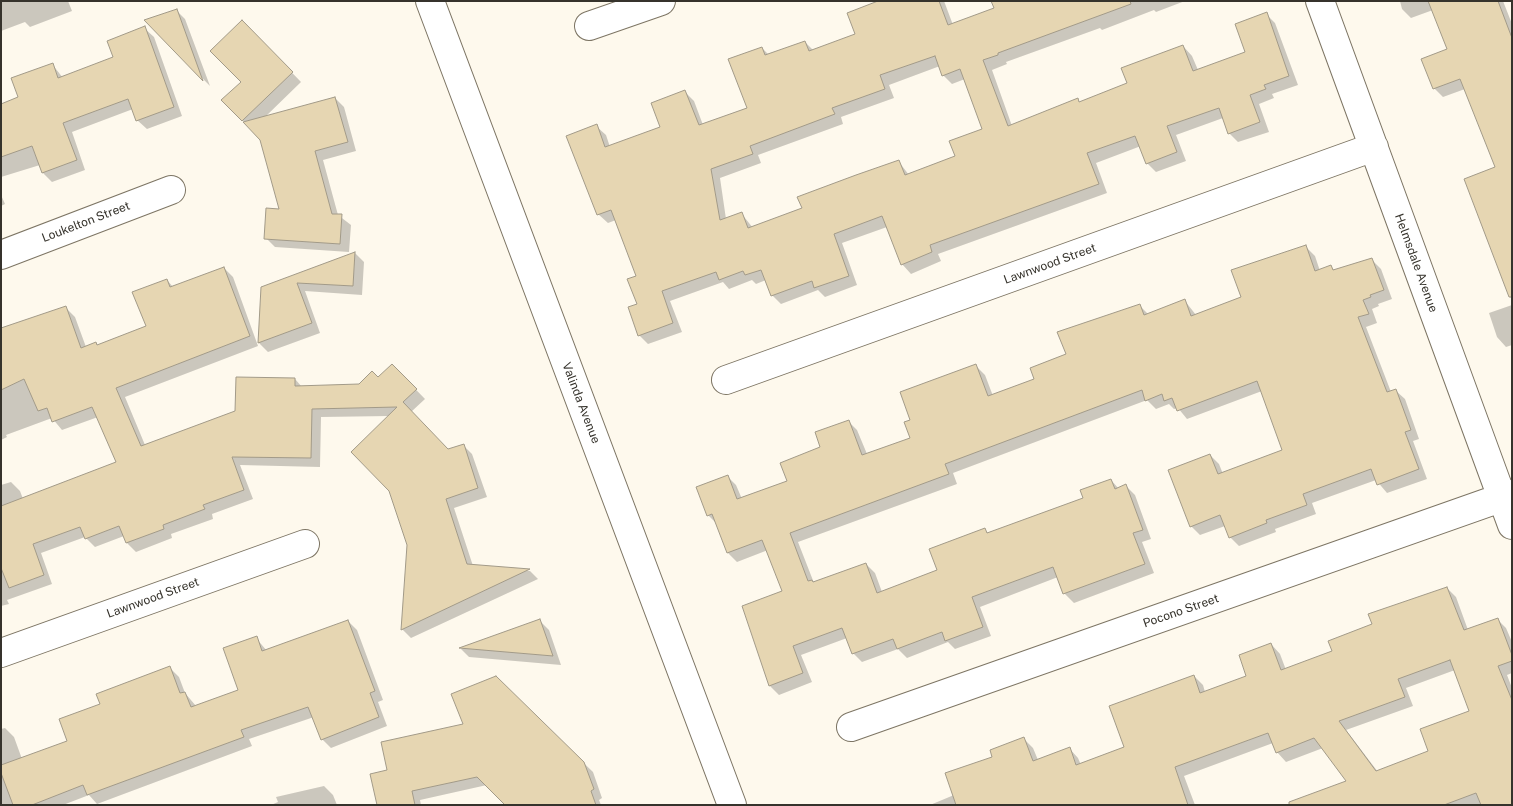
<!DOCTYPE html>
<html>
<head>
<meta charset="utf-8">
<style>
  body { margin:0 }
  #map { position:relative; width:1513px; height:806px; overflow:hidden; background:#fef9ed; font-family:"Public Sans",sans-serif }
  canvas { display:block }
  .frame { position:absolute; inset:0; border:2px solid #36332c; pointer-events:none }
</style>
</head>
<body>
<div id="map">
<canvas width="1513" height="806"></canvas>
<div class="frame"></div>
</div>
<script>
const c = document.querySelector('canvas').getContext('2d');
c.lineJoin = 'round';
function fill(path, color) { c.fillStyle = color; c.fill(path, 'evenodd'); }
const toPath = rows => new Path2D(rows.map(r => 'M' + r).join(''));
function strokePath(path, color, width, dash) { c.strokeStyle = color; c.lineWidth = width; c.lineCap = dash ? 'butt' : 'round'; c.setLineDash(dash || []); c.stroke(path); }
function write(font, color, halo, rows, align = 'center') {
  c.font = font + ' "Public Sans",sans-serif'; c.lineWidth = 4; c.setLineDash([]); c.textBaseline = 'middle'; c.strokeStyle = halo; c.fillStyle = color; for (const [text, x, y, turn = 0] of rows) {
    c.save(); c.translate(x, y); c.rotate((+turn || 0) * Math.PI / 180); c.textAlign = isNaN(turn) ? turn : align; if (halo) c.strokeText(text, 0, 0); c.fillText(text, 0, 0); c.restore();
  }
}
const shadow = toPath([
  [1,1,68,1,72,11,30,27,25,22,1,31],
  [886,1,944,1,953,25,995,9,993,1,1185,1,1156,12,1154,10,1102,30,1100,28,1006,62,1007,64,992,70,1012,126,1077,100,1080,103,1129,84,1183,46,1192,56,1198,70,1246,53,1266,14,1275,23,1298,85,1272,94,1274,98,1259,104,1269,132,1238,142,1229,133,1223,118,1176,135,1186,161,1156,172,1147,163,1141,146,1096,163,1107,193,938,254,941,261,911,274,902,264,887,227,842,243,857,285,825,297,818,290,781,304,772,295,766,280,756,284,752,280,729,289,723,282,670,301,682,332,648,344,639,335,637,277,616,220,608,223,598,214,596,126,606,135,610,147,661,128,685,92,694,101,703,125,748,108,762,48,769,55,805,42,814,51,857,35],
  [940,66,943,75,952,84,965,79,984,129,957,157,909,175,899,162,803,209,753,228,741,213,726,219,720,178,761,163,758,155,843,124,841,117,894,98,889,85],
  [1400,1,1503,1,1512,24,1512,301,1466,179,1496,168,1465,89,1443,97,1434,88,1448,50,1433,10,1411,18,1402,9],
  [176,10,185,19,210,86,146,21],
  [242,21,301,82,264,118,335,98,344,107,356,151,323,160,338,215,351,225,349,252,275,247,266,238,280,210,261,139,223,100,242,82],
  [144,28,154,37,182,116,147,129,137,120,133,109,72,132,85,170,52,182,43,173,40,165,1,177,1,105,20,98,52,64,63,78,115,58],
  [1,195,5,204,1,206],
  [1306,247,1315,256,1320,271,1331,267,1335,271,1372,260,1381,269,1392,299,1378,304,1379,306,1372,309,1377,323,1366,327,1391,392,1395,390,1405,399,1419,439,1413,441,1427,479,1387,493,1376,480,1312,503,1316,514,1275,529,1276,532,1239,546,1230,537,1225,526,1200,535,1191,526,1210,455,1219,464,1223,474,1284,451,1262,391,1187,419,1178,408,1174,409,1169,404,1156,409,1147,400,953,473,957,484,798,542,814,583,866,564,875,573,882,592,938,570,985,530,989,534,1084,498,1111,480,1119,489,1126,486,1135,495,1151,539,1142,542,1154,573,1074,603,1065,594,1058,577,980,607,991,636,955,649,948,642,907,658,898,649,862,662,853,653,847,638,801,655,812,682,779,695,770,686,784,592,768,550,737,562,728,553,717,524,708,515,727,476,736,485,742,499,789,481,848,421,857,430,867,454,912,438,911,421,976,366,985,375,993,396,1036,380,1140,306,1148,314,1185,301,1196,315,1243,298],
  [355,253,364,262,362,295,305,291,320,333,268,352,259,343,262,288],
  [224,268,233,277,258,346,125,397,145,445,237,411,295,379,302,387,360,385,378,379,392,365,425,399,411,412,448,450,463,445,472,454,487,497,454,508,473,566,530,571,538,579,411,638,402,629,409,545,390,416,321,417,320,467,240,465,253,499,212,514,213,519,171,534,172,538,136,552,127,543,124,536,95,547,85,537,41,553,52,584,7,600,9,604,1,606,1,485,11,482,20,491,23,499,118,463,98,417,62,430,52,418,6,435,7,437,1,440,1,331,66,308,75,317,86,347,96,343,98,346,147,327,167,280,173,287],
  [1512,305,1512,345,1506,347,1497,337,1489,313],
  [1447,588,1456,597,1468,630,1497,619,1506,628,1512,642,1512,673,1507,675,1512,688,1512,805,1300,805,1348,781,1323,748,1286,762,1277,752,1273,743,1184,776,1195,805,930,805,954,795,994,757,1024,739,1033,748,1038,760,1069,748,1078,758,1081,765,1125,748,1194,676,1203,685,1205,692,1248,676,1271,644,1280,654,1286,670,1334,652,1373,625],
  [1455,670,1471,712,1430,752,1378,772,1346,730,1413,706,1406,688],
  [348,621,357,630,383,700,378,702,387,726,331,748,322,739,314,717,249,739,252,746,97,804,89,795,63,805,1,805,1,729,5,728,14,737,22,759,68,742,101,705,170,668,179,677,185,693,196,706,239,690,256,638,267,651],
  [540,621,549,630,561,665,469,657,461,649],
  [495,677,593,772,602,798,599,800,601,805,507,805,487,785,420,800,421,805,378,805,389,771,465,725],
  [324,786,333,795,337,805,271,805,278,802,276,797]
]);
const building = toPath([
  [878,1,939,1,948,25,994,8,991,1,1130,1,1131,4,998,53,998,55,983,60,1008,126,1078,98,1079,102,1127,83,1121,68,1183,45,1193,71,1245,52,1235,24,1267,12,1289,76,1264,85,1266,89,1250,95,1260,122,1228,134,1219,108,1167,126,1177,152,1146,164,1135,136,1087,153,1099,184,930,245,932,252,901,265,882,216,834,234,849,276,814,288,812,281,771,296,761,270,745,275,743,271,719,280,716,272,662,291,673,323,638,336,628,307,637,304,627,279,636,276,611,210,597,215,566,136,597,124,605,147,660,127,651,103,685,90,699,125,747,108,728,59,762,47,765,55,805,41,809,51,855,34,847,13,878,1],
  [935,56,942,76,960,69,982,129,949,141,955,156,905,175,899,160,856,175,797,197,802,208,748,228,742,212,720,220,711,169,753,154,750,146,835,114,832,108,885,89,880,75,935,56],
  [1428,1,1498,1,1512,38,1512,297,1509,297,1464,179,1495,167,1460,79,1433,89,1421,59,1447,49,1428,1],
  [177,9,203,81,144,20,177,9],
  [242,20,293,72,242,121,221,100,241,82,210,51,242,20],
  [145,26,174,107,136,121,128,99,63,123,77,160,42,173,32,146,1,157,1,104,18,97,11,78,53,63,58,78,113,57,107,41,145,26],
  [335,97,348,142,315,151,332,214,342,214,340,244,264,239,266,208,279,209,260,140,243,122,335,97],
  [1306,245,1315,271,1331,265,1333,270,1372,258,1384,290,1370,295,1371,297,1363,300,1369,314,1358,317,1387,392,1396,389,1411,430,1405,432,1419,469,1377,485,1371,469,1303,494,1307,505,1266,520,1267,523,1229,538,1220,515,1190,527,1168,470,1210,454,1218,474,1282,450,1257,381,1177,411,1172,398,1164,401,1162,394,1145,401,1142,390,945,464,949,474,790,533,808,581,812,580,813,582,866,563,877,593,937,570,929,549,985,528,987,533,1083,498,1080,490,1111,479,1115,489,1126,484,1143,530,1133,533,1145,564,1063,594,1053,567,972,597,983,627,945,641,942,632,897,649,893,639,852,654,842,628,793,646,803,673,769,686,742,606,782,591,762,540,727,553,712,514,707,516,696,487,728,475,737,499,787,481,780,463,820,447,815,432,849,420,862,455,910,438,904,422,910,420,900,392,976,364,988,396,1034,379,1030,368,1066,354,1057,332,1140,304,1144,315,1185,299,1191,316,1241,297,1231,270,1306,245],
  [355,252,353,286,297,283,312,323,258,343,261,287,355,252],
  [224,267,250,336,116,388,141,446,235,411,236,377,295,378,295,386,359,384,372,371,378,377,392,364,417,389,403,402,448,449,464,444,478,488,446,499,467,564,530,569,401,630,407,545,389,491,351,452,397,407,312,409,311,458,232,457,244,490,203,505,205,509,163,525,164,529,126,543,119,526,85,539,80,527,33,544,44,575,9,588,1,568,1,506,116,462,92,407,52,422,47,408,38,411,24,379,1,390,1,328,66,306,81,348,96,342,97,345,146,326,132,292,167,279,170,287,224,267],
  [1447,587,1464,630,1498,618,1512,655,1512,661,1498,666,1512,700,1512,805,1481,805,1476,793,1444,805,1289,805,1289,802,1346,781,1314,738,1276,753,1268,733,1175,767,1188,805,956,805,945,773,992,757,990,750,1024,737,1033,761,1070,747,1076,765,1124,747,1109,706,1194,675,1200,693,1246,676,1239,655,1271,643,1281,670,1332,651,1328,641,1372,624,1368,614,1447,587],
  [1450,660,1469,711,1420,729,1428,751,1376,771,1339,721,1405,697,1398,679,1450,660],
  [540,619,553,656,459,648,540,619],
  [348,620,375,691,370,693,379,717,321,740,308,707,241,730,244,737,87,795,83,785,32,805,13,805,1,773,1,765,67,741,59,719,100,704,96,694,170,666,180,693,185,692,191,707,238,690,223,648,257,636,262,651,348,620],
  [496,676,584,762,594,789,591,791,596,805,505,805,477,777,412,791,415,805,377,805,370,774,387,770,381,742,463,724,451,694,496,676]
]);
const minor = toPath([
  [1320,1,1512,525],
  [589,26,661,1],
  [1,255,171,190],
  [726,380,1374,147],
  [1,653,305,544],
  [851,727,1512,494]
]);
const major = toPath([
  [430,1,732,805]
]);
const streetNames = [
  ["Loukelton Street",86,222,-21],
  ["Helmsdale Avenue",1416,263,70],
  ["Lawnwood Street",1050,264,-20],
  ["Valinda Avenue",581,403,69],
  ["Lawnwood Street",153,598,-20],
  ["Pocono Street",1181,611,-19]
];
fill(shadow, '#0003');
fill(building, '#e6d6b2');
strokePath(building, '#a29a88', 1);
strokePath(minor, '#7d7564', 30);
strokePath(major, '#7d7564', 30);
strokePath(minor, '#fff', 28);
strokePath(major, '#fff', 28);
write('12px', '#36332c', '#fff', streetNames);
</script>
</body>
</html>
